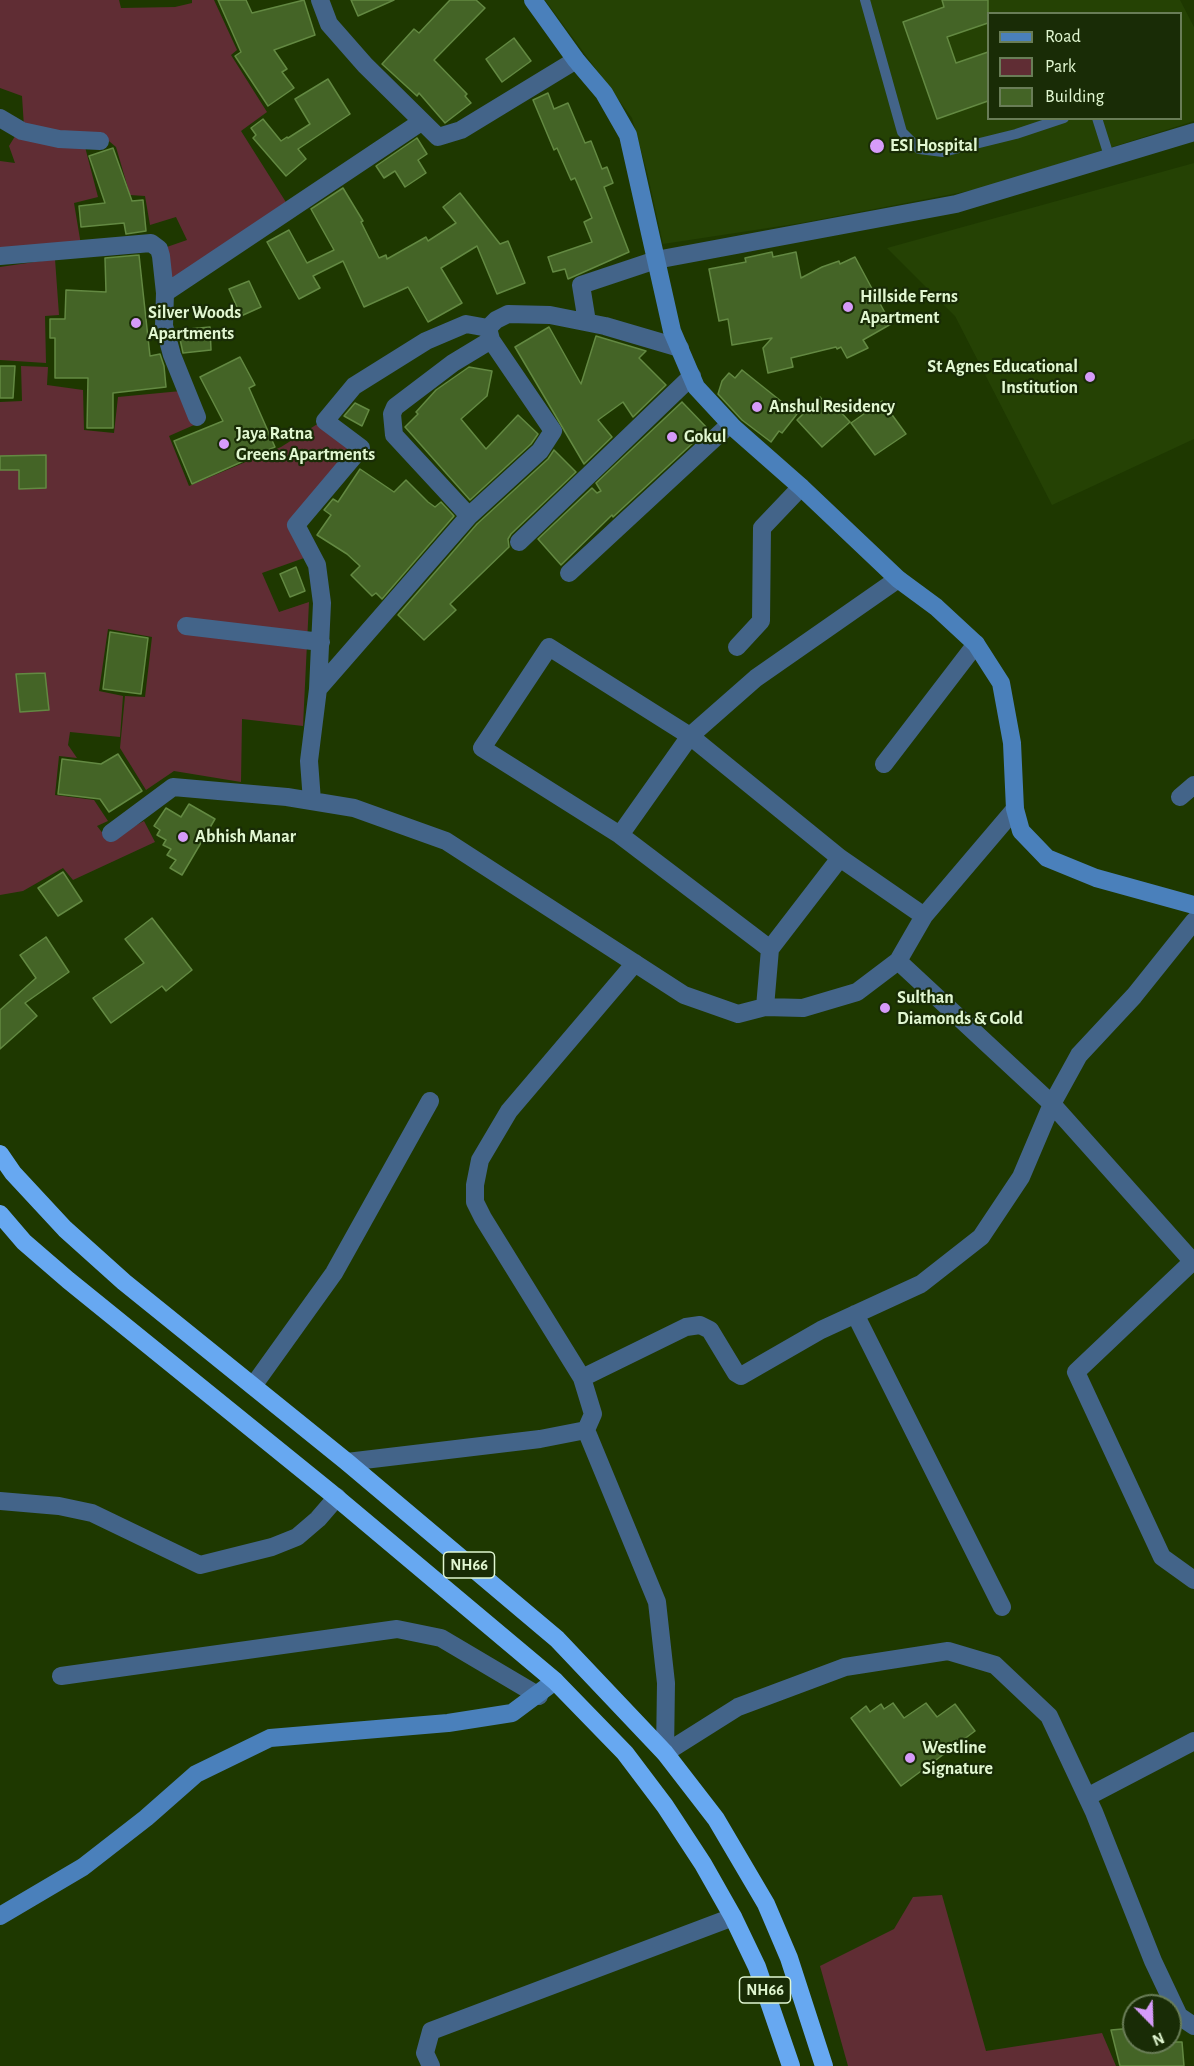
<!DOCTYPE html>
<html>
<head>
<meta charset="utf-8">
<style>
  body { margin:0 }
  #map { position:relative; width:1194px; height:2066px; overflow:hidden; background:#1e3800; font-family:"Alegreya Sans",sans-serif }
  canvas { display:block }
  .legend { position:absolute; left:987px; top:12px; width:195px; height:108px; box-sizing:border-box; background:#192c06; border:2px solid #697d57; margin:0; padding:8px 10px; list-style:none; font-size:18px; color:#e1f7d1 }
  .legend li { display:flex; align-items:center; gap:12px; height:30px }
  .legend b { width:30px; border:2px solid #697d57 }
  .north { position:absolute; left:1122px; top:1994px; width:60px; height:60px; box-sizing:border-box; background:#192c06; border:2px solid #697d57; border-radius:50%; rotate:157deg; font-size:16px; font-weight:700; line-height:24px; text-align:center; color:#e1f7d1 }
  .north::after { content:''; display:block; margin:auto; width:21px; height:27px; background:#d69bf9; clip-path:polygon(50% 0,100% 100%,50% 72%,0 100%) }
</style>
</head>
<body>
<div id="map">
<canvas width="1194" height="2066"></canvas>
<ul class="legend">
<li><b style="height:8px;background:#4a80bb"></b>Road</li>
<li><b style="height:16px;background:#602d34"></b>Park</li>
<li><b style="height:16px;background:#446426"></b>Building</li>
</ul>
<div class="north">N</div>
</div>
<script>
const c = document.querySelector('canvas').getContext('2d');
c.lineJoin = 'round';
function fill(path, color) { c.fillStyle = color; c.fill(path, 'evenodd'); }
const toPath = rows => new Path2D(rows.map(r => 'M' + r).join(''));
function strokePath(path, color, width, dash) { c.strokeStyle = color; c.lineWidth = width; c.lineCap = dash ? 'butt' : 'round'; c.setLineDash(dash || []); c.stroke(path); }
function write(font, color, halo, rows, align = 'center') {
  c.font = font + ' "Alegreya Sans",sans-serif'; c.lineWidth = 4.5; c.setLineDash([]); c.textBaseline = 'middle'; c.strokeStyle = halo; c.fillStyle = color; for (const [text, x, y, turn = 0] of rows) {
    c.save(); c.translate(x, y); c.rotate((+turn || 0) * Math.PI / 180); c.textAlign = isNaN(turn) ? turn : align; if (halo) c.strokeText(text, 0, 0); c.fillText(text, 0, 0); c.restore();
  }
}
const built = toPath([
  [545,0,1180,0,1194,27,1194,121,984,188,801,223,663,244,647,172,632,118],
  [988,14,1180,14,1180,118,988,118],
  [1194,163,1194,439,1052,505,955,316,887,248]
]);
const green = toPath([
  [0,0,119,0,121,8,175,7,192,3,192,0,214,0,237,50,231,55,267,112,241,131,289,207,171,283,164,248,187,240,176,217,150,225,145,196,130,195,116,147,103,136,24,127,22,96,0,88],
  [17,133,84,143,98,197,74,203,81,245,0,255,0,161,15,163,9,146],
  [55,259,59,315,45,316,46,363,0,360,0,267],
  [21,366,48,367,47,385,83,390,84,430,114,433,118,397,181,391,194,425,169,436,189,486,281,447,319,423,354,449,290,524,304,558,262,573,279,612,309,602,303,726,242,719,241,782,174,771,146,790,120,748,125,696,145,697,152,637,108,629,99,691,123,696,120,737,70,732,68,745,77,758,59,756,55,795,94,800,108,821,97,826,108,840,144,821,155,842,73,880,63,868,23,891,0,895,0,402,22,401],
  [942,1895,986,2051,1102,2033,1116,2066,848,2066,820,1966,894,1929,913,1897]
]);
const building = toPath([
  [218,0,246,0,252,13,304,0,315,35,274,50,287,69,282,72,294,88,268,106,235,56,241,52,218,0],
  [351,0,394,0,358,16,351,0],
  [450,0,476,0,485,8,434,60,467,94,465,96,471,103,445,123,419,93,417,96,382,64,414,29,419,33,450,0],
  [942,0,988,0,988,23,947,37,956,63,988,52,988,101,937,119,903,22,944,7,942,0],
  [514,38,531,61,502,82,486,59,514,38],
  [328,79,350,114,298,149,306,159,286,176,253,138,256,135,251,128,263,119,281,141,287,137,288,138,310,124,295,99,328,79],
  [548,93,554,109,568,103,585,143,591,141,602,169,607,167,613,183,604,187,629,252,568,279,565,269,553,272,548,257,592,242,584,222,592,218,575,178,571,180,557,148,554,150,533,100,548,93],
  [417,138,427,154,418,160,426,173,405,187,395,171,384,178,376,166,417,138],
  [113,148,132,201,143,200,146,231,126,234,124,223,81,227,79,206,105,203,89,156,113,148],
  [343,188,363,221,361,222,379,258,386,255,387,259,426,237,428,241,456,223,443,207,460,193,500,244,508,241,525,283,497,294,477,246,441,268,462,303,428,322,408,287,364,307,343,261,313,276,320,288,299,299,267,242,289,230,307,263,334,250,311,209,343,188],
  [772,252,773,257,796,252,801,278,822,267,839,261,840,264,855,257,891,324,863,340,868,348,847,358,841,347,837,349,836,347,791,358,793,367,768,373,763,348,772,338,732,345,728,319,719,321,709,269,746,262,745,258,772,252],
  [139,255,150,356,160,354,164,366,166,387,113,393,113,428,87,428,88,378,55,378,55,338,50,338,50,319,65,319,66,290,106,292,105,258,139,255],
  [249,281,261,307,241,316,229,289,249,281],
  [210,327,211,350,183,353,178,330,210,327],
  [549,327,581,384,596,336,646,351,639,358,666,385,633,417,623,402,598,420,612,437,584,464,515,347,549,327],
  [240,357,255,385,249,388,275,447,192,484,174,441,223,421,200,377,240,357],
  [0,366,15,366,13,398,0,398,0,366],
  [469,367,492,371,487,396,461,419,486,449,518,415,538,434,531,444,470,500,405,427,418,414,416,412,436,390,469,367],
  [742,370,797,414,782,433,779,431,771,442,742,420,718,394,722,381,729,373,735,378,742,370],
  [820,397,833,411,837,408,850,422,822,447,797,420,820,397],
  [882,401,906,434,875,455,851,423,882,401],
  [682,402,708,429,613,517,612,515,561,565,538,539,592,488,597,493,601,491,596,483,682,402],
  [355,403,369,410,362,426,344,416,355,403],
  [554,450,576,472,511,534,508,539,509,547,450,604,456,610,424,640,398,615,477,524,548,459,554,450],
  [46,455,46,488,19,489,19,470,0,470,0,456,46,455],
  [360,469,394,492,406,480,428,502,435,507,441,502,454,516,382,599,376,593,372,596,351,575,360,566,347,554,317,535,331,515,324,510,333,499,338,502,360,469],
  [296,567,305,591,290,597,280,574,296,567],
  [110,632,148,638,141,694,103,689,110,632],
  [45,673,49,710,20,712,16,674,45,673],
  [118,754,142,791,109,812,100,799,58,794,62,759,101,764,118,754],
  [189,804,215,819,182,875,170,868,176,860,167,855,171,849,163,845,166,840,157,835,160,830,154,826,166,808,181,817,189,804],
  [63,872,82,901,58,916,38,888,63,872],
  [152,918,192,970,166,991,162,986,111,1023,93,998,144,963,125,939,152,918],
  [46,937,69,972,25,1003,37,1016,0,1049,0,1010,36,978,20,955,46,937],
  [893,1703,904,1718,926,1703,937,1717,955,1704,975,1731,901,1786,851,1718,866,1706,870,1712,881,1704,884,1709,893,1703],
  [1134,2028,1134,2042,1182,2042,1184,2066,1120,2066,1111,2030,1134,2028]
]);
const lane = toPath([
  [865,0,902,132,919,149,943,152,1016,134,1064,118],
  [1097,118,1110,159]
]);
const street = toPath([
  [320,0,329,24,365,65,438,137,461,130,576,60],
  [0,118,22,131,59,139,100,141],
  [0,256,151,243,159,249,161,256,165,293],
  [587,322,581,285,656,260,956,204,1194,132],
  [197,417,172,355,164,326,165,293,421,122],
  [469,516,394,435,392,414,395,407,453,363,491,340],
  [519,542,692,376],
  [569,573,730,424],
  [186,626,321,642],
  [737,647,761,621,762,528,801,487],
  [318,689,322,603,317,565,296,525,361,448,325,421,354,386,426,341,466,324,488,328],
  [884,764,976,644],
  [1180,797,1194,785],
  [312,801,309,761,318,689,469,516,540,451,553,431,491,340,488,328,496,320,508,314,550,315,605,326,680,348],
  [111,833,173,787,287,797,354,808,446,841,684,995,738,1014,765,1007,803,1008,857,992,898,961,924,916,1015,809],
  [620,835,690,736,756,678,898,579],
  [770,949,840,858],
  [898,961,1052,1104,1194,1263],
  [765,1007,770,949,620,835,482,748,549,647,690,736,840,858,924,916],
  [1192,1262,1076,1372,1162,1557,1194,1580],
  [855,1314,1002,1607],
  [582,1378,483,1218,475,1202,475,1185,480,1160,509,1111,635,963],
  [253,1386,334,1273,430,1101],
  [586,1430,657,1602,666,1683,665,1753],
  [347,1462,540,1439,586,1430,593,1414,582,1378,686,1327,700,1325,710,1330,736,1373,741,1376,821,1330,921,1284,981,1237,1021,1177,1052,1104,1079,1055,1134,996,1194,921],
  [0,1501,59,1506,92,1513,200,1565,272,1547,297,1537,318,1519,337,1497],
  [61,1676,397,1629,441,1638,539,1696],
  [665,1753,738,1707,845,1667,948,1651,995,1665,1049,1716,1094,1812,1153,1961,1179,2016,1194,2026],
  [1087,1797,1194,1741],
  [431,2066,425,2053,431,2031,733,1917]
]);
const secondary = toPath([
  [533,0,576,60,604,93,628,135,672,331,696,387,734,428,801,487,898,579,936,607,976,644,1001,683,1012,743,1015,809,1021,831,1047,858,1096,878,1194,905],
  [0,1916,83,1867,146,1818,196,1774,270,1738,448,1723,512,1713,555,1681]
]);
const highway = toPath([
  [0,1154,13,1173,65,1229,124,1282,347,1462,557,1639,665,1753,716,1819,766,1904,789,1958,824,2066],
  [0,1214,24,1242,68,1280,331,1493,555,1681,625,1753,665,1806,703,1864,733,1917,757,1967,791,2066]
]);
const markers = [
  [877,146,8,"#d69bf9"],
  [848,307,6,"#d69bf9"],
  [136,323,6,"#d69bf9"],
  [1090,377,6,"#d69bf9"],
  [757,407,6,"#d69bf9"],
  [672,437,6,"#d69bf9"],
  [224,444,6,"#d69bf9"],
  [183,837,6,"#d69bf9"],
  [885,1008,6,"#d69bf9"],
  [910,1758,6,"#d69bf9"]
];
const shields = [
  [469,1565,51],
  [765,1990,51]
];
const shieldNames = [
  ["NH66",469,1565],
  ["NH66",765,1990]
];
const poiNames = [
  ["ESI Hospital",890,146],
  ["Hillside Ferns",860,297],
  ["Apartment",860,318],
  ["Silver Woods",148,313],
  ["Apartments",148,334],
  ["St Agnes Educational",1078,367,"right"],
  ["Institution",1078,388,"right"],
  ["Anshul Residency",769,407],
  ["Jaya Ratna",236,434],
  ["Greens Apartments",236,455],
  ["Gokul",684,437],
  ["Abhish Manar",195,837],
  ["Sulthan",897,998],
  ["Diamonds & Gold",897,1019],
  ["Westline",922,1748],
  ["Signature",922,1769]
];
fill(built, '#254204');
fill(green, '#602d34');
fill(building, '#446426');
strokePath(building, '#638942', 1.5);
strokePath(lane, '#436489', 10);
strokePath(street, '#436489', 18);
strokePath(secondary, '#4a80bb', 18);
strokePath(highway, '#67a8f1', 18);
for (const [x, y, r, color] of markers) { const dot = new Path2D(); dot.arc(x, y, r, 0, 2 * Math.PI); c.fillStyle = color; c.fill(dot); strokePath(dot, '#192c06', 2); }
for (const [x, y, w] of shields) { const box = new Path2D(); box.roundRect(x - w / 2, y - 13, w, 26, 4.5); c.fillStyle = '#192c06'; c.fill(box); strokePath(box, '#e1f7d1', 1.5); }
write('bold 16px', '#e1f7d1', null, shieldNames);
write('bold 18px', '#e1f7d1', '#192c06', poiNames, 'left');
</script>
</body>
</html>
